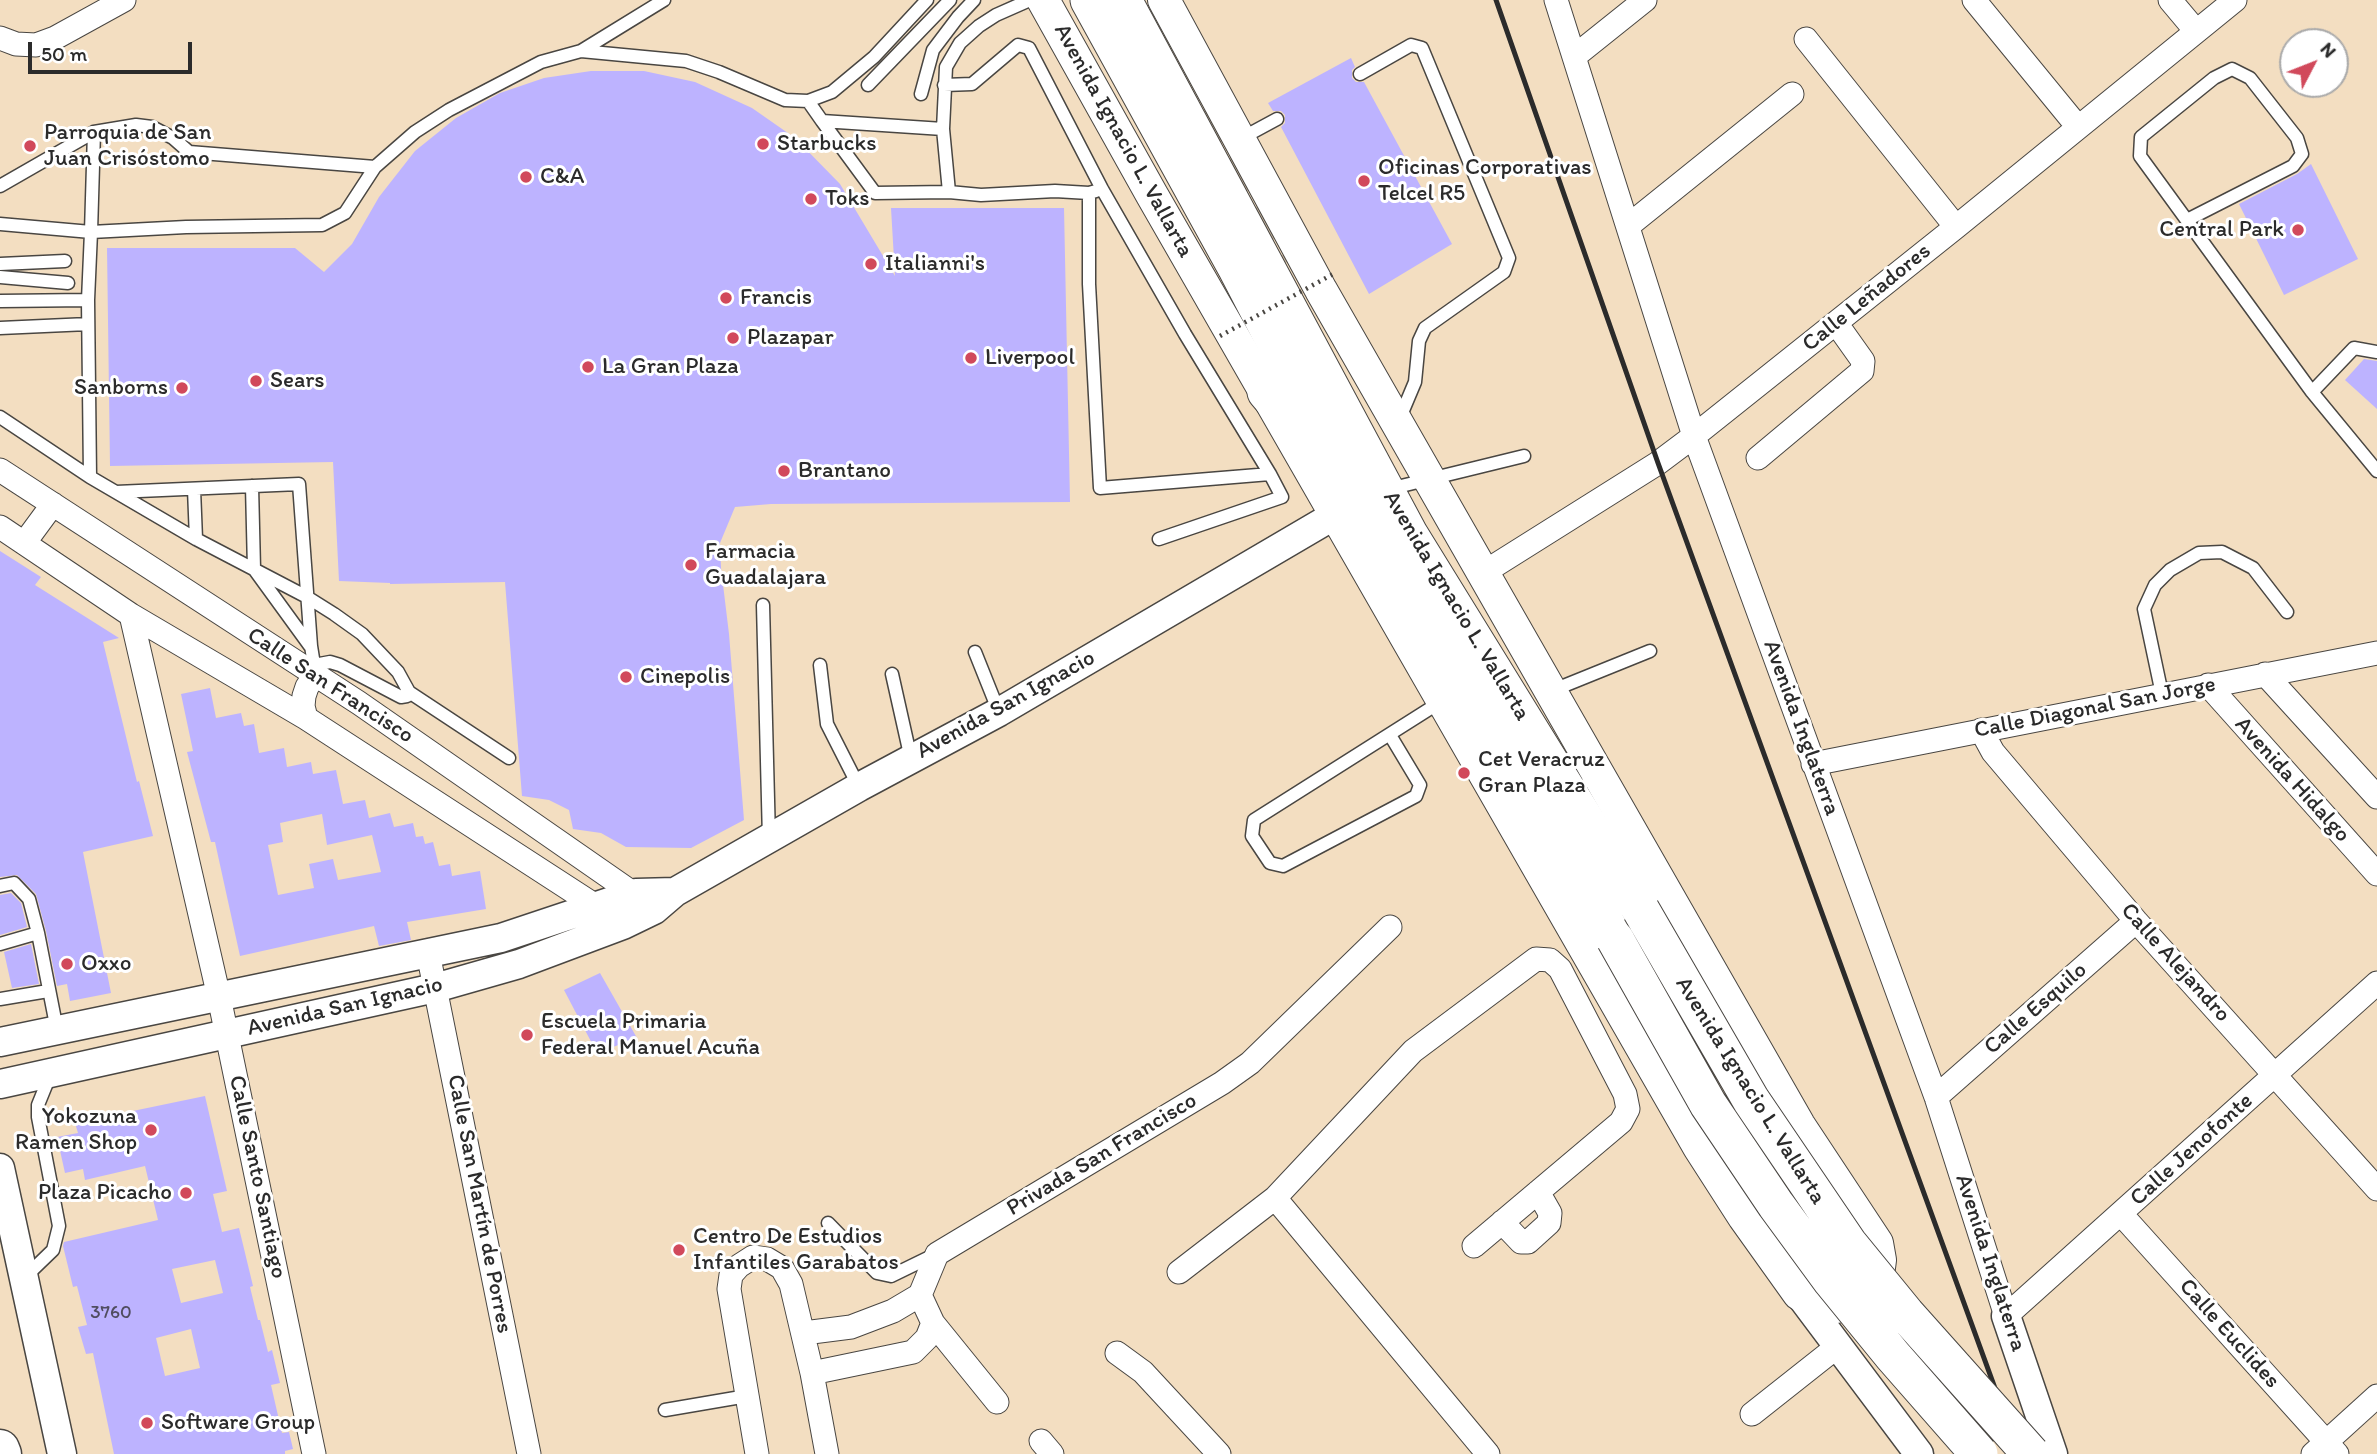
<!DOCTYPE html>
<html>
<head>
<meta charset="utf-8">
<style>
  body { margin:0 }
  #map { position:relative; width:2377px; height:1454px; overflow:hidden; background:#f3dec1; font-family:Itim,sans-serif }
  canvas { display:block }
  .north { position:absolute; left:2279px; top:28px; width:70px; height:70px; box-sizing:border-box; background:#fff; border:2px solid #aaa; border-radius:50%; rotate:48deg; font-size:19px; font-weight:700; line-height:28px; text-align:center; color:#2b2b2b }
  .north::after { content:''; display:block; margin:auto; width:24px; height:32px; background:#d1495b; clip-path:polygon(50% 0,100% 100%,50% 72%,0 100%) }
  .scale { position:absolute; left:28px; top:42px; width:164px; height:32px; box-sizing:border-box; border:4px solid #2b2b2b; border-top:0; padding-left:9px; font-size:21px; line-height:24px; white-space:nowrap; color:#2b2b2b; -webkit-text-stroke:5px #fff; paint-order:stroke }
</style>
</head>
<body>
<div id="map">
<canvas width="2377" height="1454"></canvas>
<div class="north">N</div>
<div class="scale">50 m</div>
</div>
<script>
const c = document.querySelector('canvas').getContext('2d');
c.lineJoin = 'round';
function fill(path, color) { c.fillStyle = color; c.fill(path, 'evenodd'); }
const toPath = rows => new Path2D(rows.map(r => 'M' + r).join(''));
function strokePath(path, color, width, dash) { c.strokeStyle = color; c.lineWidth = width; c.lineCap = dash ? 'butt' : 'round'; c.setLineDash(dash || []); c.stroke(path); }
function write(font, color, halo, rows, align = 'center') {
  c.font = font + ' Itim,sans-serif'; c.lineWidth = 6; c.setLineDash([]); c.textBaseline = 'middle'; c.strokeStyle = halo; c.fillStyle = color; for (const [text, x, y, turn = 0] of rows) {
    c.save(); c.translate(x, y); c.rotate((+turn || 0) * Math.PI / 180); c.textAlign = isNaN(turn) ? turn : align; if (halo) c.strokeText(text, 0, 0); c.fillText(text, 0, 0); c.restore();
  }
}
const building = toPath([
  [1351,58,1355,67,1352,70,1352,78,1356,82,1364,82,1452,244,1369,294,1281,127,1285,123,1285,115,1281,111,1273,111,1268,103],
  [591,71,644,71,695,82,752,108,795,138,840,184,895,276,891,208,1064,208,1070,502,771,504,735,507,720,543,721,568,729,634,744,820,691,848,626,847,601,833,573,829,569,810,549,800,522,796,505,582,390,584,390,583,339,581,333,462,110,466,107,248,295,248,324,272,352,244,379,197,415,151,456,118,500,93,544,78],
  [2311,164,2358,259,2284,295,2239,204,2297,174],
  [2364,359,2377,361,2377,409,2345,380],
  [0,551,41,577,35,585,119,638,103,642,137,782,139,781,153,836,83,852,111,993,70,1001,67,984,57,986,46,931,36,894,17,875,0,877],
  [210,688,216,718,241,713,244,726,254,724,259,753,284,748,287,767,311,762,313,774,336,770,343,804,365,800,369,818,390,813,394,827,413,823,416,837,423,836,425,844,433,842,439,866,450,864,452,876,480,871,486,909,407,922,411,940,379,946,374,926,240,956,215,842,211,842,187,752,193,751,181,694],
  [322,814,327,845,372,835,381,872,338,880,333,859,309,864,314,888,278,895,268,845,283,842,280,823],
  [11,893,21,903,27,927,0,935,0,895],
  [31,944,39,984,12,988,4,952],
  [600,973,637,1038,597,1053,564,990],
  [205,1096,227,1191,213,1194,222,1232,239,1228,253,1286,250,1287,258,1320,260,1320,268,1352,272,1350,280,1383,271,1385,282,1433,289,1432,293,1449,285,1451,285,1454,114,1454,93,1353,86,1354,78,1327,87,1325,77,1286,73,1287,63,1246,64,1242,158,1220,145,1166,85,1180,83,1169,65,1173,57,1137,78,1133,75,1123],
  [215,1260,223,1293,181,1303,172,1269],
  [191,1329,200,1368,165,1376,156,1338]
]);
const primaryTunnel = toPath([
  [1202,111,1289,261]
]);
const service = toPath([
  [581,51,664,0],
  [1360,74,1411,45,1422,48,1509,258,1504,272,1425,328,1419,341,1415,382,1399,420],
  [868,85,950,0],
  [944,85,972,84,1018,45,1029,48,1102,189,1185,334,1270,474,1100,488,1089,284,1089,193],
  [921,94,933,50,958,17,974,0],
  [808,101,822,121,943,129],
  [822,121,875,193,949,192,981,195,1055,191,1089,193,1096,191],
  [1240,139,1277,119],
  [0,186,94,132,136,125,152,127,173,138,189,152,375,167,415,132,449,110,541,62,581,51,686,61,719,72,785,100,808,101,832,92,874,57,927,0],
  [949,192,943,129,946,67,960,43,979,26,996,15,1030,0],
  [2187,220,2293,166,2302,154,2297,138,2250,78,2232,69,2214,78,2141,137,2140,156,2312,392,2377,471],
  [0,224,91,232,94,132],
  [0,264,65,261],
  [0,277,68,283],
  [0,301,88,300],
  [0,328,88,324],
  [2312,392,2354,348,2377,352],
  [0,417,90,477,196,539,307,597,334,614,362,634,398,672,409,692,407,696,401,697,340,665,330,662,314,665],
  [90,477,88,300,91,232,186,227,322,225,345,213,375,167],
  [252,486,254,569,310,646],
  [194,489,196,539],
  [1389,489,1524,456],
  [116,492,299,484,311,646,315,671],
  [1159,539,1282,497,1270,474],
  [763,605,769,839],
  [975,652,999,712],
  [820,665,827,724,859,787],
  [892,674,911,759],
  [1551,691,1650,651],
  [409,692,509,758],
  [2162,694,2144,609,2155,585,2170,570,2199,553,2222,552,2253,568,2287,612],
  [1390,735,1420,785,1416,796,1283,866,1270,863,1252,836,1254,820,1442,701],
  [0,886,14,883,29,899,38,933],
  [0,944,38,933,57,1030],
  [0,999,48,991],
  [828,1223,877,1273,891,1276,934,1255],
  [24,1278,53,1250,59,1226,38,1117,38,1105,51,1073],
  [665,1410,747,1396]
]);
const minor = toPath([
  [1556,0,1694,436,1936,1097,2006,1316,2377,983],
  [1974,0,2078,127],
  [2170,0,2196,31],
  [0,38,16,44,36,45,55,38,124,0],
  [1806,39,1956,227],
  [1575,56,1645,0],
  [1628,226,1792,94],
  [1758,458,1862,371,1863,361,1836,323],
  [0,470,359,703,644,901],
  [0,527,131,615,306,718,608,914],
  [25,542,53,504],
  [1483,573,1658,463,1694,436,1956,227,2235,0],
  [131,615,219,997,314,1454],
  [2265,674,2377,797],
  [2208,685,2377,874],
  [306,718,303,706,304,696,307,687,315,675],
  [1981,730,1993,752,2136,921,2377,1189],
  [1813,764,2377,653],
  [428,953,529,1454],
  [1936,1097,2136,921],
  [1275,1198,1488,1454],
  [2121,1214,2337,1454],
  [1502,1222,1521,1242,1528,1242,1549,1223,1550,1213,1538,1192],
  [1179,1272,1275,1198,1413,1051,1536,959,1550,960,1560,969,1625,1094,1628,1109,1621,1122,1474,1246],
  [804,1333,851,1327,893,1311,920,1295],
  [1117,1353,1143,1372,1219,1454],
  [812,1373,913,1352,927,1338,933,1323],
  [997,1402,933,1323,920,1295,937,1254,1222,1083,1250,1063,1390,927],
  [1752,1414,1838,1346],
  [1041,1441,1052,1454],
  [757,1454,729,1289,731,1275,739,1266,753,1257,767,1259,782,1268,791,1284,812,1373,827,1454],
  [2313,1454,2377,1396]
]);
const tertiary = toPath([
  [0,1042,501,938,636,893,675,892],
  [0,1084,435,988,519,964,623,925,654,910,675,892,859,787,999,712,1335,515],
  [0,1168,62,1454],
  [1799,1294,1919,1454],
  [2006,1316,2053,1454]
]);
const secondary = toPath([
  [1043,0,1152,195,1699,1147,1744,1217,1799,1294,1827,1308,1843,1306,1867,1291,1878,1275,1880,1260,1877,1243,1799,1125,1321,290,1164,0]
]);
const primary = toPath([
  [1089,0,1236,267,1354,494,1615,939],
  [1123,0,1409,534,1641,910],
  [1266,392,1313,447]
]);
const motorway = toPath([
  [0,1449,2,1454]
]);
const rail = toPath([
  [1496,0,1658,463,2019,1454]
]);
const pathBridge = toPath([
  [1220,336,1335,273]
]);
const primaryBridge = toPath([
  [1641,910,1751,1100,1848,1243,1906,1314,2031,1454],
  [1615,939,1708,1104,1776,1205,1831,1280,1893,1356,1979,1454]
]);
const markers = [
  [763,144,7,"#d1495b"],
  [30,146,7,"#d1495b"],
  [526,177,7,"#d1495b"],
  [1364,181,7,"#d1495b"],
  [811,199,7,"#d1495b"],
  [2298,230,7,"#d1495b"],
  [871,264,7,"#d1495b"],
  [726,298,7,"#d1495b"],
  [733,338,7,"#d1495b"],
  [971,358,7,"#d1495b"],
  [588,367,7,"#d1495b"],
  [256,381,7,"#d1495b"],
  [182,388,7,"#d1495b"],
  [784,471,7,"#d1495b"],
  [691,565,7,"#d1495b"],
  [626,677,7,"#d1495b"],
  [1464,773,7,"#d1495b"],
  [67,964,7,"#d1495b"],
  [527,1035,7,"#d1495b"],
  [151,1130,7,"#d1495b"],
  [186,1193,7,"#d1495b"],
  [679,1250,7,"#d1495b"],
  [147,1423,7,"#d1495b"]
];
const numberNames = [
  ["3760",111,1313]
];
const poiNames = [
  ["Parroquia de San",44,133],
  ["Juan Crisóstomo",44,159],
  ["Starbucks",777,144],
  ["Oficinas Corporativas",1378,168],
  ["Telcel R5",1378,194],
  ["C&A",540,177],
  ["Toks",825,199],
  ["Central Park",2284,230,"right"],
  ["Italianni's",885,264],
  ["Francis",740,298],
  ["Plazapar",747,338],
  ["Liverpool",985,358],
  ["La Gran Plaza",602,367],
  ["Sears",270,381],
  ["Sanborns",168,388,"right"],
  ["Brantano",798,471],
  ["Farmacia",705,552],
  ["Guadalajara",705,578],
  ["Cinepolis",640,677],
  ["Cet Veracruz",1478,760],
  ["Gran Plaza",1478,786],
  ["Oxxo",81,964],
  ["Escuela Primaria",541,1022],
  ["Federal Manuel Acuña",541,1048],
  ["Yokozuna",137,1117,"right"],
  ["Ramen Shop",137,1143,"right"],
  ["Plaza Picacho",172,1193,"right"],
  ["Centro De Estudios",693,1237],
  ["Infantiles Garabatos",693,1263],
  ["Software Group",161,1423]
];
const streetNames = [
  ["Avenida Ignacio L. Vallarta",1123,141,61],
  ["Calle Leñadores",1867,298,-39],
  ["Avenida Ignacio L. Vallarta",1456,606,59],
  ["Calle San Francisco",330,686,33],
  ["Avenida San Ignacio",1006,705,-29],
  ["Calle Diagonal San Jorge",2095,708,-11],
  ["Avenida Inglaterra",1801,728,70],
  ["Avenida Hidalgo",2292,780,48],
  ["Calle Alejandro",2175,963,48],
  ["Avenida San Ignacio",345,1007,-13],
  ["Calle Esquilo",2036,1009,-41],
  ["Avenida Ignacio L. Vallarta",1750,1091,58],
  ["Calle Jenofonte",2192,1150,-42],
  ["Privada San Francisco",1102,1155,-31],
  ["Calle Santo Santiago",257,1177,78],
  ["Calle San Martín de Porres",479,1204,79],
  ["Avenida Inglaterra",1990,1263,72],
  ["Calle Euclides",2229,1334,48]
];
fill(building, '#bdb3ff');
strokePath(primaryTunnel, '#cbbaa3', 37, [37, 18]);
strokePath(service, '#494642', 15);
strokePath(minor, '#494642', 25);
strokePath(tertiary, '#494642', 31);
strokePath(secondary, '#494642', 34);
strokePath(primary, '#494642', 39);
strokePath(motorway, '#494642', 41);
strokePath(service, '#fff', 12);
strokePath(minor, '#fff', 23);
strokePath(tertiary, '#fff', 28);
strokePath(secondary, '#fff', 32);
strokePath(primary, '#fff', 37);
strokePath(motorway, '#fff', 38);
strokePath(rail, '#2b2b2b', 5);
strokePath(primaryBridge, '#494642', 39, []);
strokePath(pathBridge, '#494642', 4.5, [2, 5]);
strokePath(primaryBridge, '#fff', 37);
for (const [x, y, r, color] of markers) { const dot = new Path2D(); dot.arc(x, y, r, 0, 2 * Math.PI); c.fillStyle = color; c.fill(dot); strokePath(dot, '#fff', 2.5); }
write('19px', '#504d60', null, numberNames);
write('23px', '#2b2b2b', '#fff', poiNames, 'left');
write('23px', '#2b2b2b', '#fff', streetNames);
</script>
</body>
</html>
